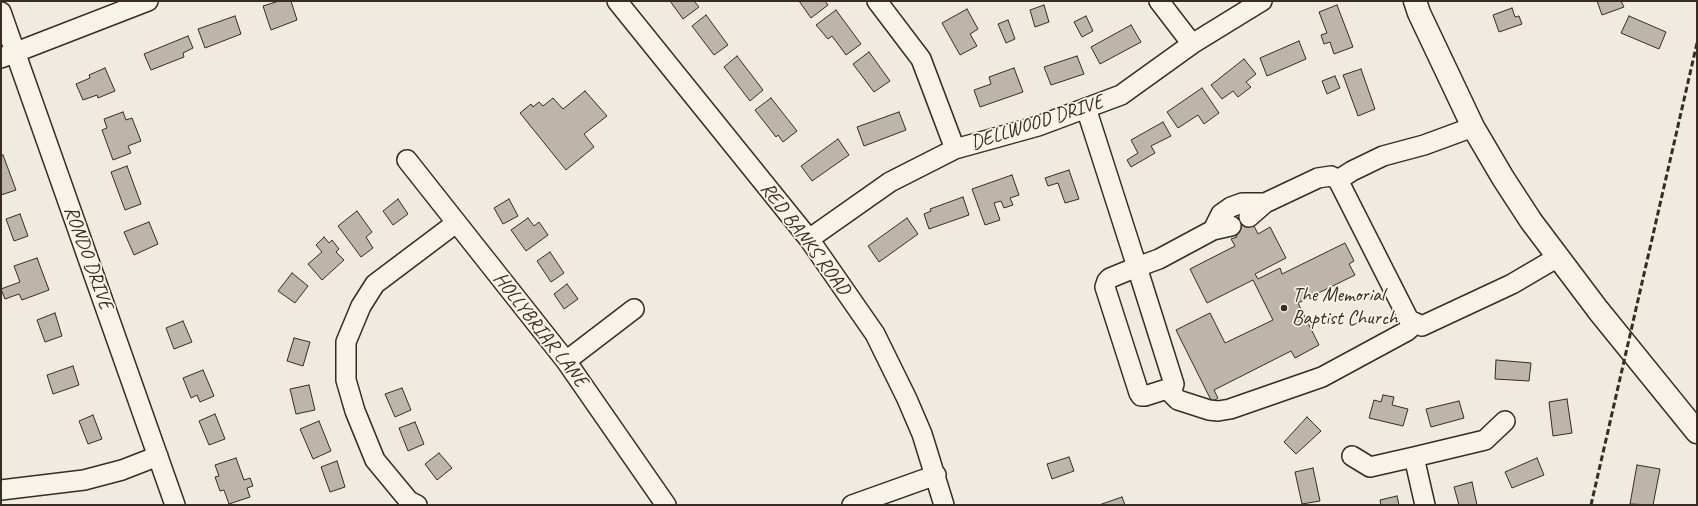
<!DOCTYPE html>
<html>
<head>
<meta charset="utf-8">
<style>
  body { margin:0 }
  #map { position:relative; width:1698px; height:506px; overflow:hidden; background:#efebe0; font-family:Caveat,sans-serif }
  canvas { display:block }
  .frame { position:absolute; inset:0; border:2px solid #3b2a1e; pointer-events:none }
</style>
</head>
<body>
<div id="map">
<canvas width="1698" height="506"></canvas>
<div class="frame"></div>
</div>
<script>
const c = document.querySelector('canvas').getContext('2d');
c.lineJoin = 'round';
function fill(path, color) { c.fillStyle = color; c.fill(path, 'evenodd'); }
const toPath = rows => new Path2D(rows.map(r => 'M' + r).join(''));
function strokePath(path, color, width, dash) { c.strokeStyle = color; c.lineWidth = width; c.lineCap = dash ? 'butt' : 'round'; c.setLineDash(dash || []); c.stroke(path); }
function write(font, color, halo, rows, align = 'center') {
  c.font = font + ' Caveat,sans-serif'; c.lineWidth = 3.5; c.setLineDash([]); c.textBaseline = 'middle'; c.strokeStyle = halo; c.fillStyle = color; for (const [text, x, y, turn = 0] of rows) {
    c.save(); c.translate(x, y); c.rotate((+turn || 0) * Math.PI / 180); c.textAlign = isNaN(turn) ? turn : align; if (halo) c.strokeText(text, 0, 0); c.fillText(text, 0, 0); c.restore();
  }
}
const building = toPath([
  [279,1,291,1,297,20,271,30,263,6,279,1],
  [670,1,694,1,699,7,683,19,670,1],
  [799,1,825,1,828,5,811,18,799,1],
  [1597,1,1621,1,1624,7,1602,15,1597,1],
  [1044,5,1049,22,1035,27,1030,10,1044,5],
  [1337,5,1353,47,1334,54,1330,42,1324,44,1321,35,1327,33,1319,12,1337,5],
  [1512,8,1515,17,1519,16,1522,24,1499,32,1493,15,1512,8],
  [967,9,978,29,970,34,977,46,960,55,942,23,967,9],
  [836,10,861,44,846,55,832,36,828,39,816,25,836,10],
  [706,15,728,45,714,55,692,26,706,15],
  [235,16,241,34,205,48,198,29,235,16],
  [1086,16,1093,31,1082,37,1074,22,1086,16],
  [1629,16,1666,32,1659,49,1621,33,1629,16],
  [1008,20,1015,39,1006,43,998,24,1008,20],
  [1131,25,1141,42,1100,64,1091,47,1131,25],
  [188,36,193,48,183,53,184,57,151,70,144,54,188,36],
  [1299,41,1306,59,1267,76,1260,58,1299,41],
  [869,52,890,81,874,92,853,64,869,52],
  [737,56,763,90,750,101,724,67,737,56],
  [1077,56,1084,74,1051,85,1044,67,1077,56],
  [1244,59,1256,74,1246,82,1251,87,1238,97,1233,91,1222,99,1211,85,1244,59],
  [105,68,115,91,98,98,97,95,83,100,76,84,90,78,89,75,105,68],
  [1014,68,1023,92,980,107,974,90,991,84,989,77,1014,68],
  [1361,69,1375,109,1358,116,1343,75,1361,69],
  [1335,76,1340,88,1327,94,1322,81,1335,76],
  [1202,88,1219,113,1204,124,1198,115,1178,128,1167,112,1202,88],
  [585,91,607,116,584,134,594,147,566,170,520,113,531,104,533,107,539,102,543,106,553,98,563,109,585,91],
  [771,98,797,131,783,142,778,135,776,137,755,110,771,98],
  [123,112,126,120,132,118,141,141,128,146,131,153,113,160,102,130,107,128,104,119,123,112],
  [899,112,906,130,864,146,857,127,899,112],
  [1163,122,1171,136,1151,146,1155,153,1131,167,1127,160,1138,153,1131,140,1163,122],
  [838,139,849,155,812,181,801,166,838,139],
  [3,155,16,190,1,195,1,156,3,155],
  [127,166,141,204,125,210,111,172,127,166],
  [1069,170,1079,199,1065,203,1058,183,1048,186,1045,178,1069,170],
  [1012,175,1019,195,1010,198,1013,205,1004,208,1001,201,994,203,1000,220,985,225,972,189,1012,175],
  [963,197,969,215,929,229,924,214,931,211,930,209,963,197],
  [398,199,408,214,393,225,383,211,398,199],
  [509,199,518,216,503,224,494,208,509,199],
  [357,211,372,232,366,237,373,248,361,257,338,226,357,211],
  [20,214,28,236,14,241,6,219,20,214],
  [1248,214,1258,234,1270,227,1286,258,1255,274,1258,279,1280,268,1282,274,1345,243,1354,261,1349,264,1355,275,1298,303,1319,345,1295,358,1291,351,1214,390,1218,398,1212,402,1176,330,1210,313,1225,343,1273,320,1253,280,1207,303,1190,269,1235,246,1231,239,1237,237,1230,224,1248,214],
  [528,218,534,226,539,222,548,235,526,251,511,230,528,218],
  [907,218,918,234,879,262,868,246,907,218],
  [149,222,158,244,134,255,124,232,149,222],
  [324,237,329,243,332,240,339,249,336,252,344,260,322,280,308,264,322,252,316,245,324,237],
  [550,252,564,273,551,282,537,261,550,252],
  [37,258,49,290,22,300,19,294,5,299,1,289,20,282,14,266,37,258],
  [292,273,308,286,295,303,278,291,292,273],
  [567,284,578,299,564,309,554,294,567,284],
  [55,313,62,336,45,342,37,320,55,313],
  [183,321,192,342,174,349,166,328,183,321],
  [294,338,310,342,303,366,287,361,294,338],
  [1496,360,1531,363,1529,381,1495,379,1496,360],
  [73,366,79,385,53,394,47,375,73,366],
  [203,370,214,396,200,402,197,395,191,398,183,378,203,370],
  [309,385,315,410,296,414,290,389,309,385],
  [402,388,411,410,395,417,385,394,402,388],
  [1383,395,1394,397,1392,405,1408,409,1403,426,1369,418,1374,400,1381,402,1383,395],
  [1567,399,1572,433,1553,436,1549,402,1567,399],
  [1459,401,1464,418,1431,427,1426,409,1459,401],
  [215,414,225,439,209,445,199,421,215,414],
  [93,415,102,439,88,444,79,421,93,415],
  [1307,417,1321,431,1296,454,1284,442,1307,417],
  [319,421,331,451,313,459,300,429,319,421],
  [415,422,424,444,408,451,399,428,415,422],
  [439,453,452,468,437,480,425,464,439,453],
  [1069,457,1074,471,1052,479,1047,464,1069,457],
  [236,458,244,480,250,478,253,486,247,488,250,497,229,504,224,490,220,491,215,477,219,476,215,465,236,458],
  [1537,458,1544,475,1512,488,1505,472,1537,458],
  [337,461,345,487,330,492,321,467,337,461],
  [1637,465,1660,469,1653,505,1630,504,1637,465],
  [1313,468,1320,501,1302,504,1295,472,1313,468],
  [1472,482,1477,505,1459,505,1454,487,1472,482],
  [1397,496,1399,505,1381,505,1380,500,1397,496],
  [1122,497,1125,505,1099,505,1122,497]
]);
const minor = toPath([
  [617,1,809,239,875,334,907,399,922,434,944,505],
  [877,1,921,59,955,149],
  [1159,1,1192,44],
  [1,12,175,505],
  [1,58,148,1],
  [1086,108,1137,267,1159,259,1213,230,1231,226],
  [1473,127,1424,145,1383,156,1352,171,1338,180,1409,320,1422,326,1512,284,1558,257],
  [407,160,566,361,666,505],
  [1249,217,1265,203,1318,178,1331,176,1338,180],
  [1213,230,1221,214,1231,207,1242,203,1265,203],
  [809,239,890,182,955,149,1038,126,1121,95,1192,44,1262,1],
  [1137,267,1174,384,1173,387,1145,396,1141,396,1139,393,1105,287,1107,281,1110,278,1137,267],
  [566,361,634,309],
  [1167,389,1178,400,1209,410,1218,411,1230,409,1322,377,1407,331,1416,323],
  [1352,456,1370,467,1414,457,1485,440,1505,421],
  [1414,457,1425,505],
  [1,490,84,480,122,470,158,456],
  [417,505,409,501,375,460,355,411,346,380,346,342,361,306,375,284,456,223],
  [852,505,936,475]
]);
const highway = toPath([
  [1415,1,1419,13,1473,127,1503,178,1531,221,1598,310,1697,432]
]);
const rail = toPath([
  [1591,505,1697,43]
]);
const markers = [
  [1284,308,4,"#3b2a1e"]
];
const streetNames = [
  ["DELLWOOD DRIVE",1037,123,-18],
  ["RED BANKS ROAD",805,239,53],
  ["RONDO DRIVE",88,258,70],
  ["HOLLYBRIAR LANE",540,330,52]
];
const poiNames = [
  ["The Memorial",1292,296],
  ["Baptist Church",1292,319]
];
fill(building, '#bdb5aa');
strokePath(building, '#3b2a1e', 1);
strokePath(minor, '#3b2a1e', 22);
strokePath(highway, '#3b2a1e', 25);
strokePath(minor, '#f7f3e8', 19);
strokePath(highway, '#f7f3e8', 22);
strokePath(rail, '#3b2a1e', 3, [6, 3]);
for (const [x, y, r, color] of markers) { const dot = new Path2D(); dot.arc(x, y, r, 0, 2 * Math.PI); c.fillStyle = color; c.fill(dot); strokePath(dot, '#f7f3e8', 1.5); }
write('20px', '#3b2a1e', '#f7f3e8', streetNames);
write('20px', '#3b2a1e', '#f7f3e8', poiNames, 'left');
</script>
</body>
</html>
